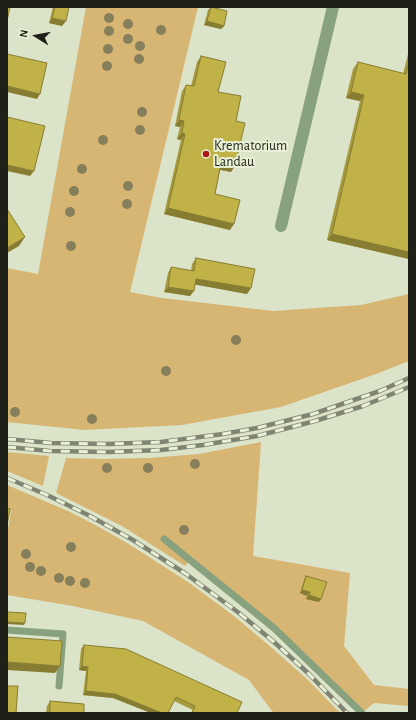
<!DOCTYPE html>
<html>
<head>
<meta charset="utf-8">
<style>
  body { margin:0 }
  #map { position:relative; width:416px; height:720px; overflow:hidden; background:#dbe3c8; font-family:"Alegreya Sans",sans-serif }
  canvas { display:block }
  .frame { position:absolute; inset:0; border:8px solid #1f2118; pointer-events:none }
  .north { position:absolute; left:16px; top:16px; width:40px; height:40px; -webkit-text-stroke:3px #e8f0d5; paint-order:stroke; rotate:281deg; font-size:11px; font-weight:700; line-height:16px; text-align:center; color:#1f2118 }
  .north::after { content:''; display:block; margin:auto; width:14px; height:18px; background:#1f2118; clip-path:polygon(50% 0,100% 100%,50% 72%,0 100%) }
</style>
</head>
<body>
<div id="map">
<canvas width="416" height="720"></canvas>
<div class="frame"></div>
<div class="north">N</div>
</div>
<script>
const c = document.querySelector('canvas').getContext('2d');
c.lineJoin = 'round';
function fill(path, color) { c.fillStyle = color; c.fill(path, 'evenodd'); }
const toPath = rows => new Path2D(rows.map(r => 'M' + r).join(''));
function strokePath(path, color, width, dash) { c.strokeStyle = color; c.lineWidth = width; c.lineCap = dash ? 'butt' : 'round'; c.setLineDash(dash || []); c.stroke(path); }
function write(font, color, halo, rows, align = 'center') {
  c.font = font + ' "Alegreya Sans",sans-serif'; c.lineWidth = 4; c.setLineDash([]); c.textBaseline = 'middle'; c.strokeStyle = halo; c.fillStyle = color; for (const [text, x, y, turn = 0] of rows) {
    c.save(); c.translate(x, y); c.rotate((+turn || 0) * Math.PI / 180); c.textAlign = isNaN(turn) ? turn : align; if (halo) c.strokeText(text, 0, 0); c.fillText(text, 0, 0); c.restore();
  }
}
const green = toPath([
  [86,7,198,7,130,292,162,298,273,311,361,305,409,294,409,361,376,374,281,407,182,425,84,430,7,422,7,268,38,274],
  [261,442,253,556,350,573,344,646,374,685,409,689,409,706,374,703,363,712,191,559,185,566,122,526,56,493,66,458,101,459,149,458,199,454],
  [7,452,49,456,43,486,7,471],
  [7,485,68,511,99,527,127,543,188,582,234,616,272,648,308,680,340,713,275,713,272,711,249,680,143,621,73,606,7,595,7,534,11,511,7,509]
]);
const lane = toPath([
  [164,539,274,628,362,713],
  [7,630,63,634,59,686]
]);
const street = toPath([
  [281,226,333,7]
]);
const rail = toPath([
  [7,439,51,443,109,444,161,442,223,434,257,428,313,414,380,391,409,378],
  [7,447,50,451,109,452,161,450,203,445,257,436,315,421,363,406,409,387],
  [7,478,47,495,88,515,133,540,186,574,239,613,274,642,309,674,347,713]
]);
const trees = [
  [109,18],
  [128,24],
  [161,30],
  [109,31],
  [128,39],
  [140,46],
  [108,49],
  [139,59],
  [107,66],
  [142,112],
  [140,130],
  [103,140],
  [82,169],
  [128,186],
  [74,191],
  [127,204],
  [70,212],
  [71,246],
  [236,340],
  [166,371],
  [15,412],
  [92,419],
  [195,464],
  [107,468],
  [148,468],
  [184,530],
  [71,547],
  [26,554],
  [30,567],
  [41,571],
  [59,578],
  [70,581],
  [85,583]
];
const wall = toPath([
  [53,7,69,7,62,26,49,23],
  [211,7,224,26,221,29,204,25,208,10],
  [409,50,409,259,327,240,360,101,346,98,353,69,358,62,403,74],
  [201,56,218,92,236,121,231,172,220,170,215,194,230,230,164,214,181,140,177,139,180,127,175,126,182,91,186,85,191,86,197,62],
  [196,258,251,288,247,294,195,284,190,296,164,292,168,273,171,267,191,271,192,264],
  [306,576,319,602,306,599,307,596,300,593,304,580],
  [84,645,237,713,191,713,193,710,174,701,168,713,151,713,113,698,83,695,86,671,79,670,81,649],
  [50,701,84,713,46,713,47,706]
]);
const shadedWall = toPath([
  [52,18,66,21,62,26,49,23],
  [207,21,224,26,221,29,204,25],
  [7,86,40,94,37,99,7,92],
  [351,92,364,95,360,101,346,98],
  [179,120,184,121,180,127,175,126],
  [182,133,185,134,181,140,177,139],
  [221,163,235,166,231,172,217,169],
  [7,165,34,171,30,176,7,171],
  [168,208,234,224,230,230,164,214],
  [332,234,409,252,409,259,327,240],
  [25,237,19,246,7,253,7,248],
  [196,279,251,288,247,294,192,284],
  [168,287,194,291,190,296,164,292],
  [302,590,310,592,307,596,300,593],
  [309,595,321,599,319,602,306,599],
  [7,622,25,623,24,625,7,624],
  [7,662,60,666,55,673,7,670],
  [82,666,88,667,86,671,79,670],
  [86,691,115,694,162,713,151,713,113,698,83,695]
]);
const building = toPath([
  [7,7,10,7,7,21,7,7],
  [55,7,69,7,66,21,52,18,55,7],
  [211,7,227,11,224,26,207,21,211,7],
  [7,54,47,63,40,94,7,86,7,54],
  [201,56,226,62,218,92,241,96,236,121,245,123,235,166,221,163,215,194,240,200,234,224,168,208,185,134,182,133,184,121,179,120,186,85,194,86,201,56],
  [358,62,406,74,409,62,409,252,332,234,364,95,351,92,358,62],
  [7,117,45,126,34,171,7,165,7,117],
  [7,209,25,237,7,248,7,209],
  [196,258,255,269,251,288,196,279,194,291,168,287,171,267,194,271,196,258],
  [7,508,10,509,7,525,7,508],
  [306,576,327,582,321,599,309,595,310,592,302,590,306,576],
  [7,612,26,613,25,623,7,622,7,612],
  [7,637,62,641,60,666,7,662,7,637],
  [84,645,126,649,242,702,237,713,192,713,195,706,176,697,168,713,162,713,115,694,86,691,88,667,82,666,84,645],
  [7,686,18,686,16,713,7,713,7,686],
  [50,701,84,704,84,713,50,713,50,701]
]);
const markers = [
  [206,154,4,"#ab1912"]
];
const poiNames = [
  ["Krematorium",214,146],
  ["Landau",214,162]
];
fill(green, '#d7b573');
strokePath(lane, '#88a17f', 7);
strokePath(street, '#88a17f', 12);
strokePath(rail, '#808573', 4.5);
strokePath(rail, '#e8f0d5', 3, [9]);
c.fillStyle = '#867f5b';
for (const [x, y] of trees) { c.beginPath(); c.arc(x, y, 5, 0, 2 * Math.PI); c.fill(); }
fill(wall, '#a6993e');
fill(shadedWall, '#877d32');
fill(building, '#c1b248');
strokePath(building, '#877d32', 1);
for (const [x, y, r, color] of markers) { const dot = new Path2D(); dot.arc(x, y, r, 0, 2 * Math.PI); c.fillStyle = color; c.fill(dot); strokePath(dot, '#e8f0d5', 1.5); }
write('14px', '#1f2118', '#e8f0d5', poiNames, 'left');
</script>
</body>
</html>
